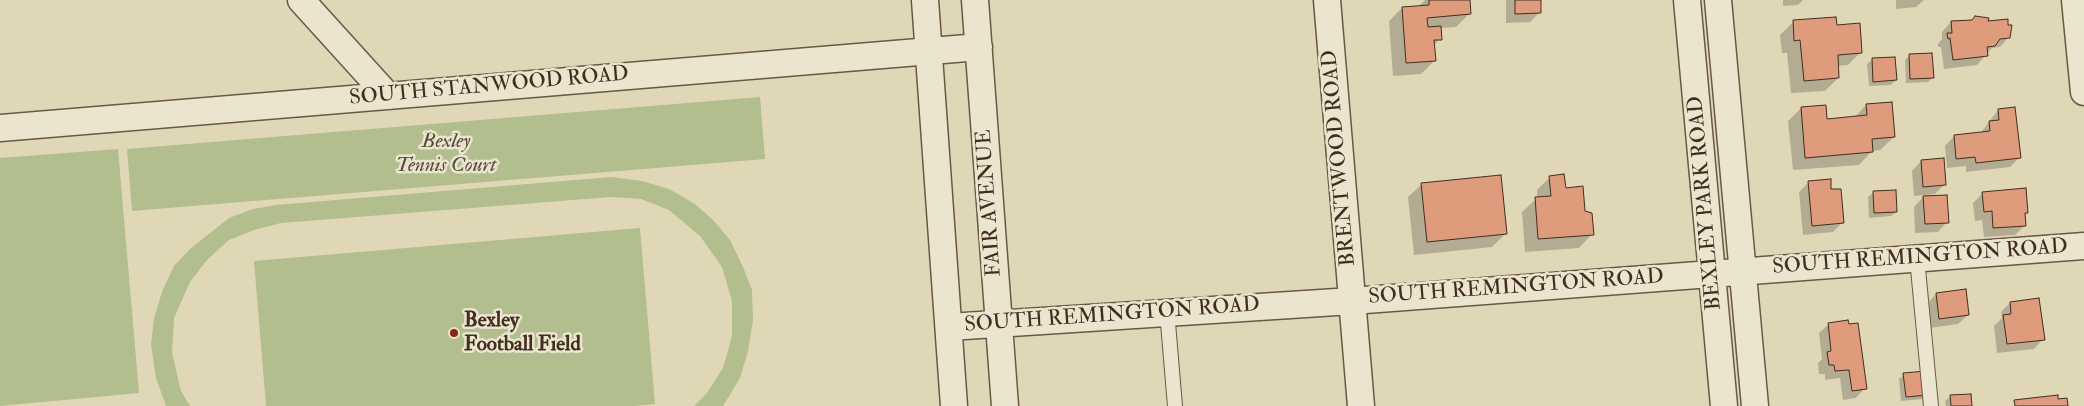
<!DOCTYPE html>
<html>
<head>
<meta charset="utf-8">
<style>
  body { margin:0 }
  canvas { display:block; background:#e0d7b7 }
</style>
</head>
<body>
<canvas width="2084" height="406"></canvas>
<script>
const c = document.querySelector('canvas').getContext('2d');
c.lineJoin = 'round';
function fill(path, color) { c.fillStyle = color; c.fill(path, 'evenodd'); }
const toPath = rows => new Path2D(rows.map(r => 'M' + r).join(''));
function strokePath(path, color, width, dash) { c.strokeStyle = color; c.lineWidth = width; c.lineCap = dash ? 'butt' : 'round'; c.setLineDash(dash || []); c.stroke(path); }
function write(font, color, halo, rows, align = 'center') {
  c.font = font + ' "IM FELL Double Pica",serif'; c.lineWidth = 5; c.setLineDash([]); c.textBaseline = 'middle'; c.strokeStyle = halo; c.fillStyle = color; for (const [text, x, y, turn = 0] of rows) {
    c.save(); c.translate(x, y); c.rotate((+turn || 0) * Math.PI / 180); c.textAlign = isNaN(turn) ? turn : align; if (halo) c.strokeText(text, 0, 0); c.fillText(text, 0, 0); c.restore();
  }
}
const green = toPath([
  [760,97,765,159,132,211,127,149],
  [118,149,139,393,0,406,0,158],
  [611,177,642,181,669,189,695,204,713,220,730,240,743,267,752,290,753,320,748,351,740,378,723,406,694,406,707,393,723,368,732,336,732,301,722,267,700,236,669,210,641,199,611,197,281,223,254,230,229,240,207,260,190,282,174,318,172,353,181,391,190,406,166,406,156,378,151,345,154,318,162,292,174,266,190,249,229,218,253,209,276,205],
  [640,228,655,404,633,406,266,406,254,261]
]);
const shadow = toPath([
  [1425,0,1468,0,1469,14,1456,27,1440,28,1440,39,1433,46,1434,61,1421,74,1393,76,1389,21,1402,8,1418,7],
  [1506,0,1539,0,1540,12,1530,22,1506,23],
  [1783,0,1803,0,1798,5,1783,6],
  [1896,0,1924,0,1916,7,1896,9],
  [1793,22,1836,26,1861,52,1848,65,1837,66,1838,78,1825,91,1791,93,1787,53,1782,53,1780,35],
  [1951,22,1987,22,2009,37,2000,47,1992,48,1977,65,1944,69,1941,47,1938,47,1938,44,1942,39,1942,32],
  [1910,55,1933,77,1928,82,1906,83,1905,60],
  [1872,60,1896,80,1891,85,1869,86,1867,64],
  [1866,105,1894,137,1880,150,1872,151,1859,165,1793,170,1788,121,1801,108,1826,120,1854,118],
  [1998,110,2019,158,2010,167,1966,172,1966,166,1947,168,1945,146,1954,136,1980,134],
  [1921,161,1945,184,1935,194,1914,196,1912,171],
  [1550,177,1564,189,1584,212,1592,234,1579,248,1525,252,1522,212,1537,198,1537,190],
  [1809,182,1842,223,1833,232,1803,235,1799,192],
  [1422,184,1505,234,1492,247,1414,255,1408,197],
  [1873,193,1896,212,1891,216,1869,218,1868,197],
  [1983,193,2027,212,2024,215,2025,225,2015,235,1984,237,1982,220,1975,221,1973,203],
  [1946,196,1947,222,1938,232,1915,233,1914,207,1923,197],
  [1936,294,1968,315,1958,324,1930,328,1927,304],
  [2010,303,2043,339,2034,349,1997,353,1994,326,2002,318,2001,312],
  [1829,324,1865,388,1856,398,1843,400,1840,378,1825,380,1825,374,1819,374,1818,363,1822,359,1819,333],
  [1904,375,1927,395,1922,399,1901,401,1899,379],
  [1950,397,1971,406,1946,406,1945,401]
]);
const building = toPath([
  [1429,0,1470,0,1471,14,1427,18,1428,27,1441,26,1442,40,1434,40,1436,61,1406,63,1402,7,1429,5,1429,0],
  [1515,0,1541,0,1541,13,1515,14,1515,0],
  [1975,16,1989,18,1988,21,2008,19,2008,25,2012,25,2010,38,2000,39,1995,46,1987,47,1988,56,1953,60,1950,38,1948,39,1947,33,1952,33,1951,21,1972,20,1975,16],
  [1836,17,1837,25,1860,23,1862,53,1838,55,1839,78,1804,81,1800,40,1794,41,1793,20,1836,17],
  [1932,53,1934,78,1910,79,1909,54,1932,53],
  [1895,57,1897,80,1873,82,1872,58,1895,57],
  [1892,102,1895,137,1872,139,1873,152,1805,158,1801,107,1826,105,1827,119,1867,115,1866,104,1892,102],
  [2015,107,2021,158,1976,163,1975,157,1956,159,1954,135,1990,131,1989,121,1999,120,1998,109,2015,107],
  [1944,158,1946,185,1923,187,1921,160,1944,158],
  [1564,174,1566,188,1583,186,1585,211,1592,213,1594,235,1538,239,1535,197,1551,196,1549,176,1564,174],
  [1501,175,1507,234,1427,242,1421,183,1501,175],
  [1831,179,1831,189,1841,189,1844,223,1812,226,1808,181,1831,179],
  [2026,188,2028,213,2025,213,2026,226,1993,228,1992,211,1984,212,1982,192,2026,188],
  [1896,190,1897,212,1874,213,1873,191,1896,190],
  [1947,195,1949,223,1925,224,1923,196,1947,195],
  [1966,289,1969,315,1939,319,1936,293,1966,289],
  [2039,298,2045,340,2007,344,2003,315,2011,314,2010,302,2039,298],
  [1848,320,1849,324,1858,323,1867,389,1852,391,1849,370,1835,371,1834,365,1829,365,1827,352,1831,351,1828,323,1848,320],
  [1926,371,1928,395,1906,397,1903,373,1926,371],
  [1971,394,1972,406,1951,406,1950,395,1971,394],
  [2058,395,2058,399,2067,398,2068,406,2015,406,2014,400,2058,395]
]);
const lane = toPath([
  [1917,258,1931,406],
  [1167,311,1175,406]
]);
const street = toPath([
  [301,0,388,96],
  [925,0,954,406],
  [975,0,1005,406],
  [1327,0,1361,406],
  [1687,0,1724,406],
  [1718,0,1755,406],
  [2075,0,2084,92],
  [0,128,979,47],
  [949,327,1352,301,2084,246]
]);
const markers = [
  [454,333,5,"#8f2418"]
];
const streetNames = [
  ["SOUTH STANWOOD ROAD",489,87,-5],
  ["BRENTWOOD ROAD",1340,158,-95],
  ["FAIR AVENUE",990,203,-94],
  ["BEXLEY PARK ROAD",1706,203,-95],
  ["SOUTH REMINGTON ROAD",1920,258,-4],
  ["SOUTH REMINGTON ROAD",1516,288,-4],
  ["SOUTH REMINGTON ROAD",1112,316,-4]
];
const parkNames = [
  ["Bexley",446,142],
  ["Tennis Court",446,166]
];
const poiNames = [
  ["Bexley",464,321],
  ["Football Field",464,345]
];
fill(green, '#b2be8e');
fill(shadow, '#0003');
fill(building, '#df9c7d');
strokePath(building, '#422d1f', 1);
strokePath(lane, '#6a5845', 16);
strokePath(street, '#6a5845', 29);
strokePath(lane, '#ebe5d0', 14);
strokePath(street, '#ebe5d0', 26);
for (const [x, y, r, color] of markers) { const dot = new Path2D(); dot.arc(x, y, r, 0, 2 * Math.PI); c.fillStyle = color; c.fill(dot); strokePath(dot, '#ebe5d0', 2); }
write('21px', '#422d1f', '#ebe5d0', streetNames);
write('italic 21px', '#584a35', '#ebe5d0', parkNames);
write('bold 21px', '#422d1f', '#ebe5d0', poiNames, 'left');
</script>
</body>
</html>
